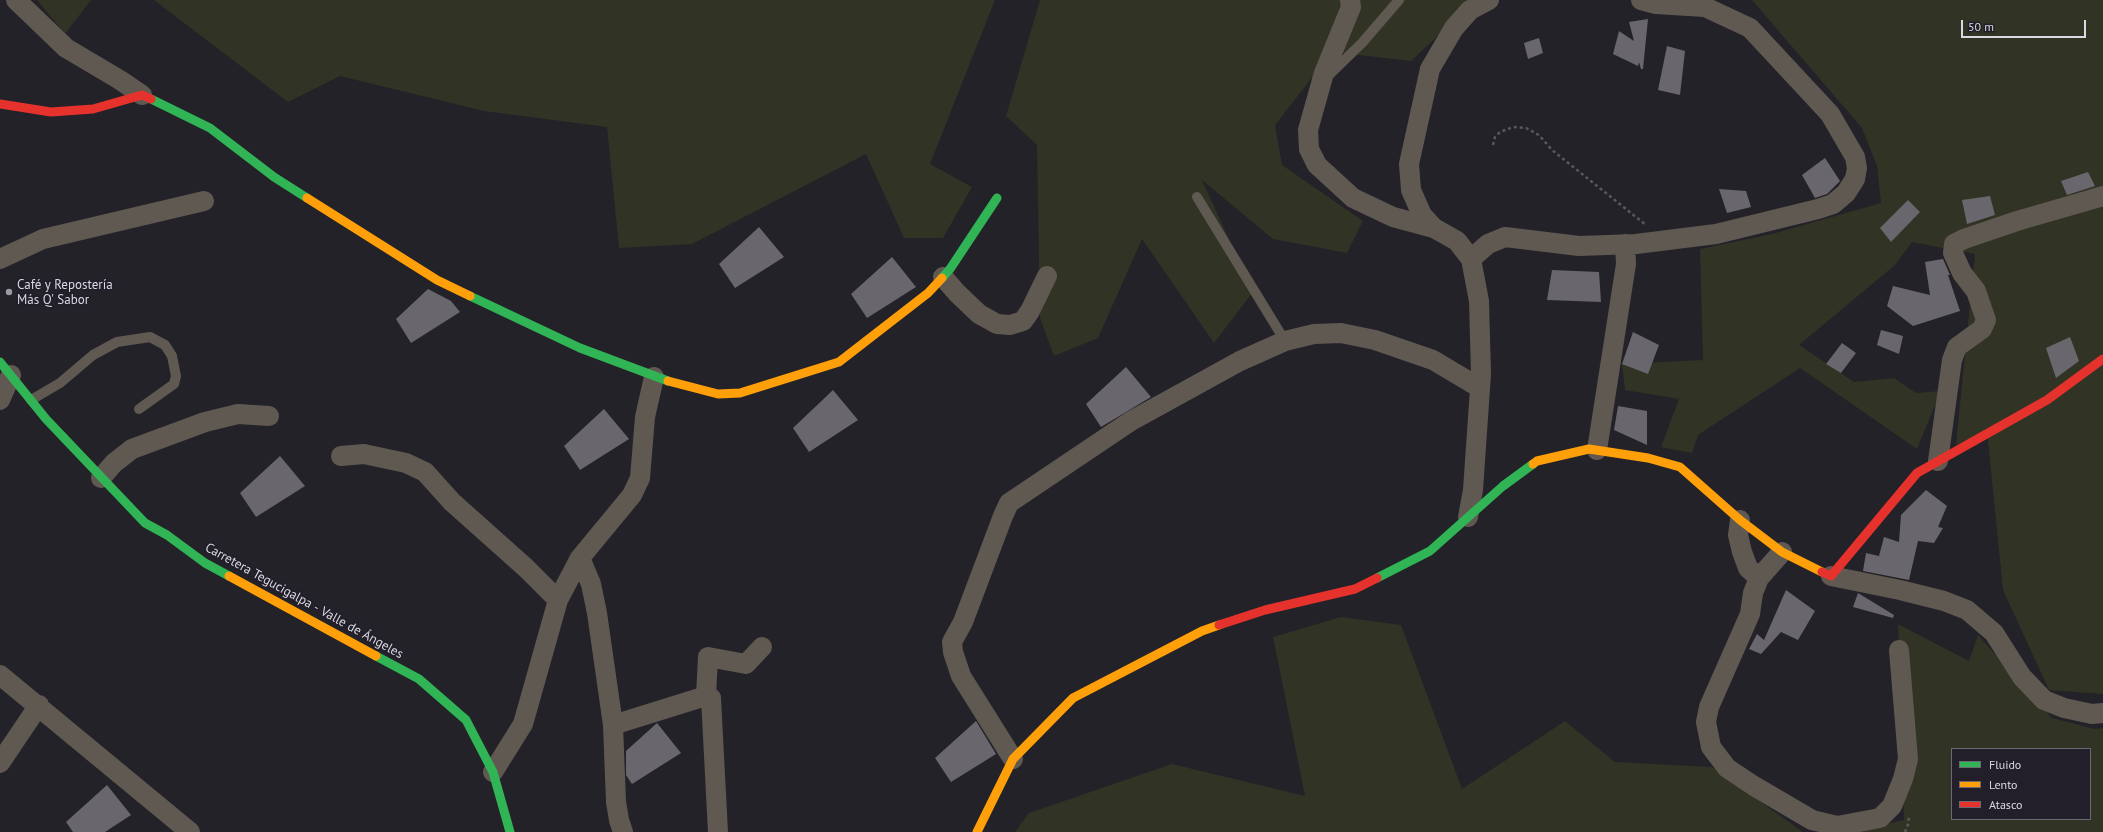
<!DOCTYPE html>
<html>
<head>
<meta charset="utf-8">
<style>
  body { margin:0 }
  #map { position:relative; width:2103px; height:832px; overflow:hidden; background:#232228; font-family:"PT Sans",sans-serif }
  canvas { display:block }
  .legend { position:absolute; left:1951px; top:748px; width:140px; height:72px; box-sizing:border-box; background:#221f2b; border:1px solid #6c6973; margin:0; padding:5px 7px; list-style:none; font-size:12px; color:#dad8e0 }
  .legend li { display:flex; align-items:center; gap:8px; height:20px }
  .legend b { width:20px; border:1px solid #6c6973 }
  .scale { position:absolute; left:1961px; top:20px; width:125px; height:18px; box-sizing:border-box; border:2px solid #dad8e0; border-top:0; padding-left:5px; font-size:12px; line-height:14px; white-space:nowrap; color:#dad8e0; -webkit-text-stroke:3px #221f2b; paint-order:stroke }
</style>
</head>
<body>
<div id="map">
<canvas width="2103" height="832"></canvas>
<ul class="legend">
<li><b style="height:5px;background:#30b455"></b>Fluido</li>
<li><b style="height:5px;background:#ff9f0a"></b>Lento</li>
<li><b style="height:5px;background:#e5322d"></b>Atasco</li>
</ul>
<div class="scale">50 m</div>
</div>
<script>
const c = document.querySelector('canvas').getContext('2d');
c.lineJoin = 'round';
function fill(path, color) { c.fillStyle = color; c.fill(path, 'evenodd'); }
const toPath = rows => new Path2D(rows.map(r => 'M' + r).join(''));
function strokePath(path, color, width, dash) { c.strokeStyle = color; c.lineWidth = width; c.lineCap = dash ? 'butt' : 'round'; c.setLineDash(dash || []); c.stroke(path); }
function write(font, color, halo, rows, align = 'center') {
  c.font = font + ' "PT Sans",sans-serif'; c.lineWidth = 4; c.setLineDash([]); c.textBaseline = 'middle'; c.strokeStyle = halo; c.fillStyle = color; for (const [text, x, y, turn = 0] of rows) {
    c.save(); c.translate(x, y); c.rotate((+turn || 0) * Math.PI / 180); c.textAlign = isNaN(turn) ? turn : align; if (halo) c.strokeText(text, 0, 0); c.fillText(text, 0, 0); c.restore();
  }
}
const green = toPath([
  [37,0,91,0,65,34],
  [154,0,995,0,930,164,972,187,943,238,904,238,866,154,692,244,619,248,607,127,484,111,340,76,288,102],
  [1040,0,1476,0,1411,61,1332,52,1275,125,1282,165,1363,221,1347,253,1273,239,1202,180,1253,292,1214,343,1142,239,1098,338,1054,356,1040,318,1037,145,1006,116],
  [1752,0,2103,0,2103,694,2049,690,2003,590,1987,431,1956,445,1975,254,1912,242,1895,265,1799,345,1854,382,1894,378,1916,393,1941,391,1917,449,1800,368,1698,435,1692,453,1661,447,1679,399,1625,390,1622,364,1703,360,1700,249,1772,234,1881,203,1877,166,1862,128],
  [1341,617,1401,625,1462,789,1565,721,1615,762,1712,767,1803,832,1015,832,1029,813,1172,764,1305,796,1273,637],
  [1898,624,1969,661,1978,635,2052,718,2094,729,2103,728,2103,832,1849,832,1904,820],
  [1952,749,2090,749,2090,819,1952,819]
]);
const building = toPath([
  [1648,19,1643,69,1641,69,1639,62,1638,66,1613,54,1619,31,1634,41,1629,22],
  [1539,38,1543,53,1528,59,1524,43],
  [1667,46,1685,51,1680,95,1658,90],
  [1825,158,1840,181,1827,194,1815,198,1802,175],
  [2088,172,2095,186,2067,195,2061,181],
  [1719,189,1746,191,1751,207,1727,213],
  [1990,196,1995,215,1967,224,1962,200],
  [1908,200,1920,212,1891,242,1880,228],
  [759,227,784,257,735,288,719,264],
  [892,257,916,287,867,318,851,294],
  [1943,259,1950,275,1948,275,1960,311,1913,326,1887,306,1893,286,1930,295,1925,262],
  [1552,270,1599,272,1601,302,1547,300],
  [428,289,451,301,460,312,411,343,396,319],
  [1881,330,1903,336,1899,354,1877,345],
  [1633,332,1659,345,1648,374,1622,364],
  [2070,337,2079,361,2056,378,2046,348],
  [1842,343,1856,353,1841,373,1826,364],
  [1126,367,1151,397,1101,427,1086,404],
  [833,390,858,420,809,452,793,428],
  [1618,406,1647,411,1647,445,1614,430],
  [604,409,629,439,580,470,564,446],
  [280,456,305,486,256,517,240,493],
  [1926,490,1947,506,1938,527,1943,528,1934,543,1918,541,1909,580,1863,571,1866,553,1879,556,1884,537,1899,542,1901,515],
  [1786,590,1815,611,1798,640,1781,632,1761,654,1749,649,1757,634,1764,640],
  [1858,593,1894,615,1893,618,1853,607],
  [976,721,996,754,951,782,935,758],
  [657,723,681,753,632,784,626,775,626,751],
  [107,785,131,815,105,832,73,832,66,822]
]);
const path = toPath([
  [1493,145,1495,137,1500,132,1513,127,1526,128,1539,135,1552,150,1646,225],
  [1905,832,1909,822,1908,815]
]);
const lane = toPath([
  [1328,76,1362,43,1399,0],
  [1197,197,1285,341],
  [31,400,60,383,93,355,117,342,150,337,165,345,172,356,176,376,174,384,139,409]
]);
const street = toPath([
  [16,0,66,48,120,80,142,95],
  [1350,0,1351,7,1324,73,1308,130,1309,149,1317,165,1353,198,1393,217,1434,228],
  [0,259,43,239,204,201],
  [1471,259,1488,244,1505,237,1579,246,1636,244,1716,234,1818,209,1833,204,1846,193,1855,179,1857,168,1855,157,1830,114,1750,28,1705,7,1656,4,1641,0],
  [943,277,957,293,979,314,997,324,1010,325,1023,321,1030,311,1047,276],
  [0,400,11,375],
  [1597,450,1626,264,1625,244],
  [341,456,364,454,406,463,425,472,452,502,526,568,558,600],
  [1938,461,1952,360,1957,347,1982,329,1986,320,1976,291,1962,273,1953,253,1954,244,1964,239,2017,221,2103,196],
  [101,478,114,463,132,449,205,422,238,414,269,416],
  [1468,517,1473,490,1481,374,1479,301,1471,259,1457,241,1434,228,1422,215,1411,190,1409,164,1430,69,1454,28,1470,10,1489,0],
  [1740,520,1738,535,1742,552,1748,568,1759,578,1753,593,1750,614,1709,707,1706,722,1711,747,1727,768,1754,786,1812,820,1837,826,1880,818,1892,806,1903,779,1908,759,1899,650],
  [580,558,591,584,597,613,613,725,616,802,619,820,623,832],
  [1831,576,1900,590,1944,601,1967,610,1994,633,2022,677,2044,700,2064,708,2092,714,2103,713],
  [1759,578,1782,552],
  [0,675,190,832],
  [706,696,708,657,746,664,762,647],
  [613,725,706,696,711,698,718,832],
  [1013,759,961,676,953,652,952,642,963,622,1003,516,1009,503,1131,421,1240,361,1285,341,1314,334,1341,333,1375,340,1433,360,1480,388],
  [0,763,39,705],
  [493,772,523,724,558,600,580,558,632,495,640,478,645,417,654,377]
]);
const fast = toPath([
  [151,99,210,128,274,177,307,198],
  [942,278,950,269,997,198],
  [470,296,580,348,668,381],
  [0,362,46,419,145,523,167,535,205,563,229,576],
  [1377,578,1430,551,1503,486,1533,464],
  [376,656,419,679,466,720,493,772,510,832]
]);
const slow = toPath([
  [307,198,437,280,470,296],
  [668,381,718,394,740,393,839,362,928,293,942,278],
  [1533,464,1537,461,1589,449,1648,458,1680,467,1740,520,1782,552,1822,572],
  [229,576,376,656],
  [977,832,1013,759,1073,698,1202,631,1219,625]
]);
const jam = toPath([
  [0,104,51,112,93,109,142,95,151,99],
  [1822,572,1831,576,1917,473,2047,400,2103,359],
  [1219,625,1265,610,1355,589,1377,578]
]);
const markers = [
  [9,292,4,"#9a98a0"]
];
const poiNames = [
  ["Café y Repostería",17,285],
  ["Más Q' Sabor",17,300]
];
const streetNames = [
  ["Carretera Tegucigalpa - Valle de Ángeles",304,601,29]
];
fill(green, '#313324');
fill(building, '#69676d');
strokePath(path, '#5c5856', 2.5, [3, 3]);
strokePath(lane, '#605952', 10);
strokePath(street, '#605952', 20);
strokePath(fast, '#30b455', 9);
strokePath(slow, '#ff9f0a', 9);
strokePath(jam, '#e5322d', 9);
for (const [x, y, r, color] of markers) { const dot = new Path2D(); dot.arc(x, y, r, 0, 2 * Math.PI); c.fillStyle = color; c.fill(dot); strokePath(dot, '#221f2b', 1.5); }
write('13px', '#dad8e0', '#221f2b', poiNames, 'left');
write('13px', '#dad8e0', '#221f2b', streetNames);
</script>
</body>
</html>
